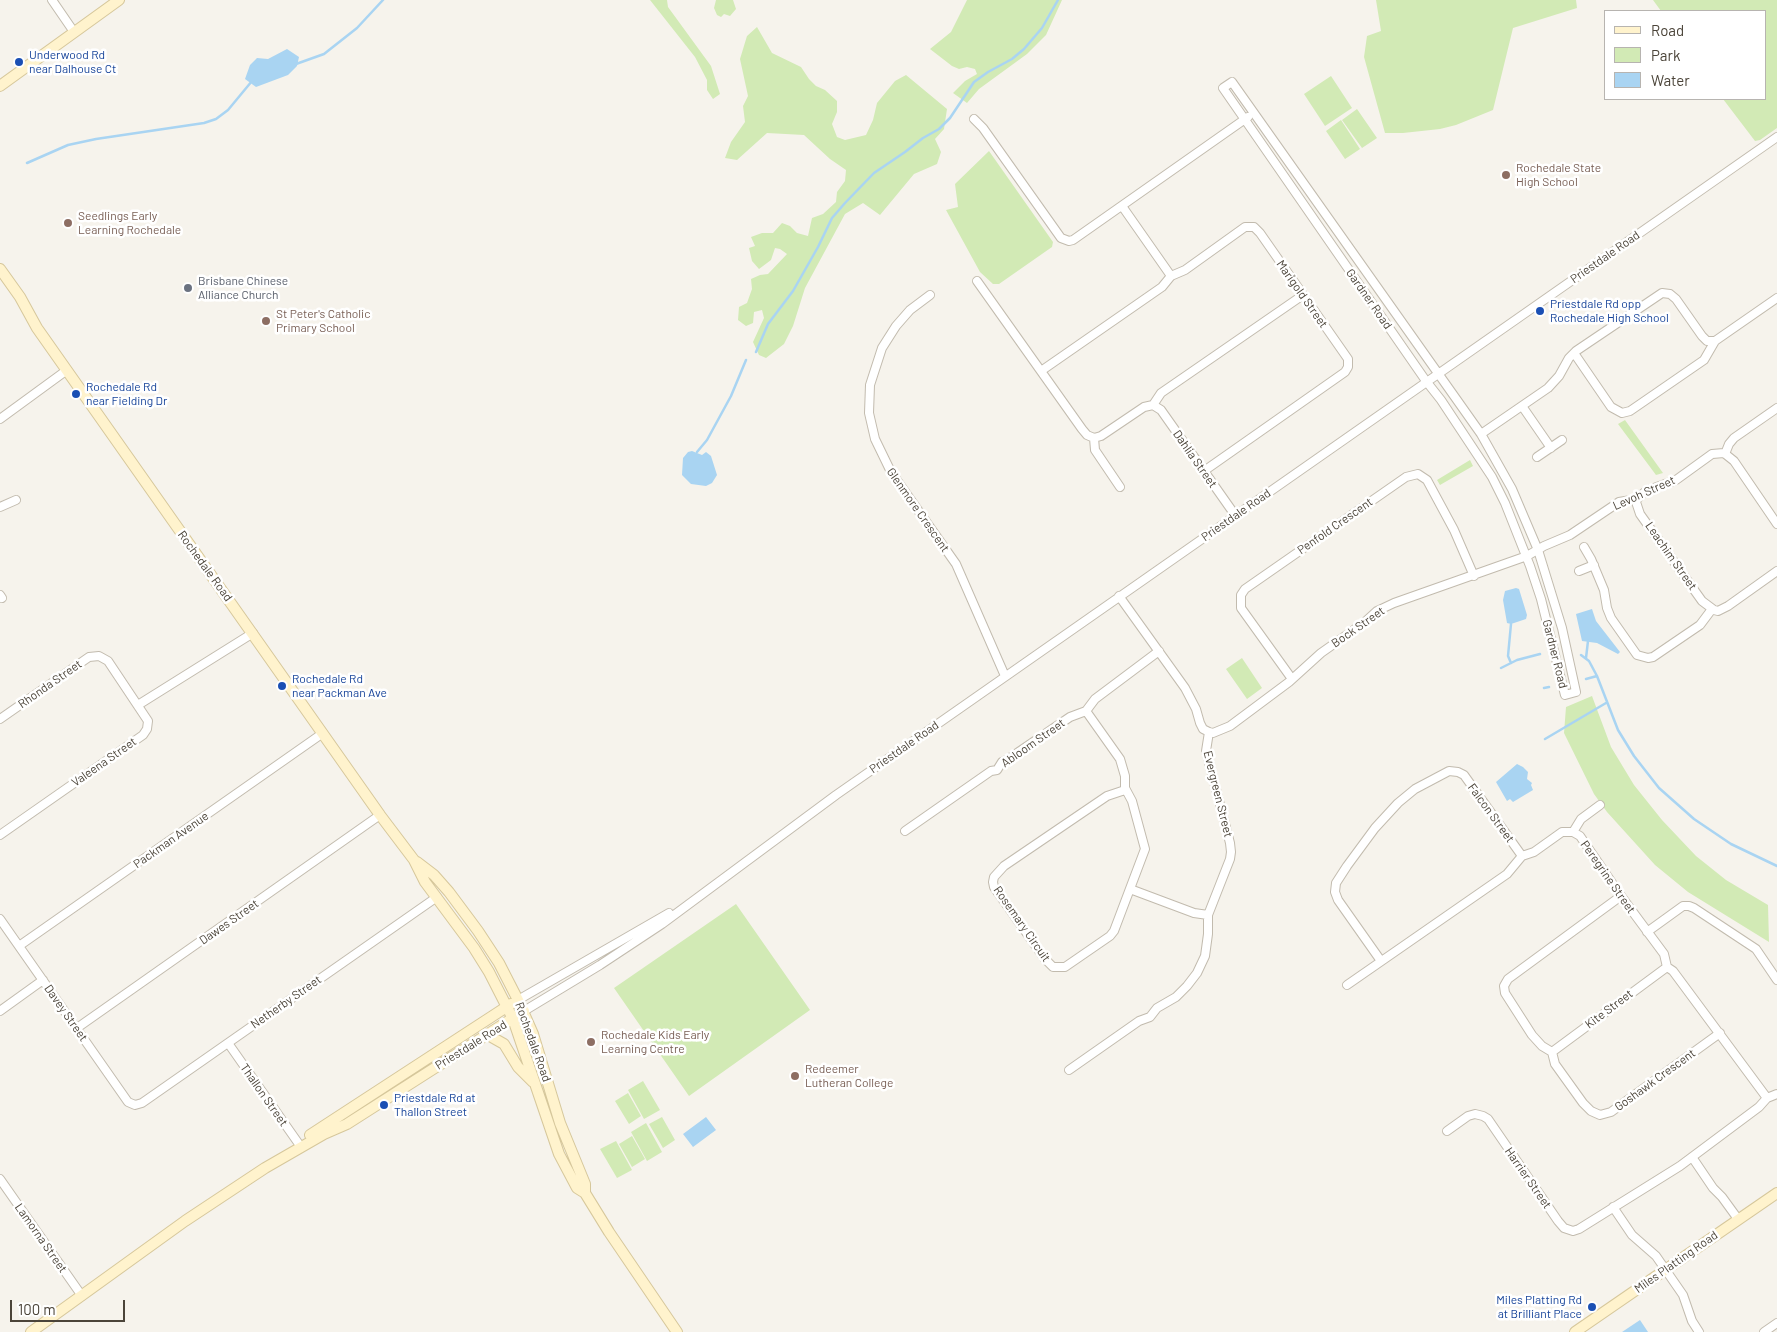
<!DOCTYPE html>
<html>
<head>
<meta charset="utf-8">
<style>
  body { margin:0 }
  #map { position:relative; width:1777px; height:1332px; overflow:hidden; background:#f6f3ec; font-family:Barlow,sans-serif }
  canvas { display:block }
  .legend { position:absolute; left:1604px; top:10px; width:162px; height:90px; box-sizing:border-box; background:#fff; border:1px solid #b7b4b0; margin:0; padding:6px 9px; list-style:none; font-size:15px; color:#4b4439 }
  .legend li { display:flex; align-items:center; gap:10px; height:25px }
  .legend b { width:25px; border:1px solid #b7b4b0 }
  .scale { position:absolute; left:10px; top:1300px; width:115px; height:22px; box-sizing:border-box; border:2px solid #4b4439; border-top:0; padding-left:6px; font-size:15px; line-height:18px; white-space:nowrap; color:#4b4439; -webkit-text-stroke:4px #fff; paint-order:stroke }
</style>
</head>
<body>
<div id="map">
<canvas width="1777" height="1332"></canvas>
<ul class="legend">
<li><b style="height:6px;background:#fff3cd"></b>Road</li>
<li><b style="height:14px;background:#d2eab5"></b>Park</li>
<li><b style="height:14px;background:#a9d4f2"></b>Water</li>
</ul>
<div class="scale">100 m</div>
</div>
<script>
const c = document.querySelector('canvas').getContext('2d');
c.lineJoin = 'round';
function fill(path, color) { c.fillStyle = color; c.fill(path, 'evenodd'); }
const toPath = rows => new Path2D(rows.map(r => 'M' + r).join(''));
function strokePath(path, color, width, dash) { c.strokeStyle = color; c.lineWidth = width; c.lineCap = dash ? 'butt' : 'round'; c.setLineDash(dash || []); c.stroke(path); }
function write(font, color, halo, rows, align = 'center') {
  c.font = font + ' Barlow,sans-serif'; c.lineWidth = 5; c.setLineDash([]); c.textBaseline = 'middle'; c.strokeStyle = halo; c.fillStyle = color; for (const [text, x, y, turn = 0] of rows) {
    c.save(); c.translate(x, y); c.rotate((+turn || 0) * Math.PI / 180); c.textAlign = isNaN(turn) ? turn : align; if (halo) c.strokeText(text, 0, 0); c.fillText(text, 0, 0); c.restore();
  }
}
const green = toPath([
  [650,0,667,0,668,7,711,66,720,94,713,99,707,90,707,80,695,57],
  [716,0,733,0,736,9,730,16,724,14,721,17,717,15,714,8],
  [967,0,1062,0,1046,35,1027,54,979,89,967,103,953,93,965,81,977,74,975,69,967,67,959,69,952,66,930,49,951,32],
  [1376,0,1576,0,1577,8,1513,28,1493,110,1456,125,1440,129,1403,133,1385,133,1364,57,1367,36,1381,31],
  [1653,0,1777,0,1777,128,1760,140,1755,141,1723,99,1766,99,1766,11,1661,11],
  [757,27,772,53,801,67,809,79,816,86,825,90,837,101,837,112,832,124,837,137,845,140,866,135,873,120,877,103,895,81,906,75,947,109,944,129,935,139,941,152,937,164,914,174,880,215,863,203,845,214,805,288,793,326,784,344,766,358,759,355,753,342,764,318,762,310,754,312,753,323,746,326,738,320,739,307,747,303,752,289,751,279,760,275,768,274,787,254,780,249,775,248,771,260,759,269,752,261,749,248,755,246,751,237,762,233,773,233,782,223,790,226,797,233,808,236,812,218,823,214,836,202,837,192,845,181,846,170,830,159,804,135,767,133,737,160,725,158,731,142,745,122,743,106,748,96,740,59,747,36],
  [1331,76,1352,108,1325,126,1304,94],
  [1357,109,1377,138,1362,148,1342,120],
  [1341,120,1360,149,1345,159,1326,131],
  [989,151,1053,242,1052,247,999,284,993,284,980,272,946,210,958,207,955,184],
  [1625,420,1663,473,1656,475,1618,424],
  [1470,460,1473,466,1440,485,1437,480],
  [1242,658,1262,688,1247,699,1226,669],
  [1592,696,1611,747,1634,785,1662,820,1696,856,1726,880,1768,905,1769,942,1688,892,1655,865,1607,812,1594,794,1564,733,1566,707],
  [736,904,810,1010,689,1096,614,988],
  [643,1081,660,1110,644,1119,628,1090],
  [628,1093,641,1116,629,1124,615,1101],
  [662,1117,675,1140,663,1148,649,1124],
  [646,1123,662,1152,647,1161,631,1132],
  [632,1136,645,1159,632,1167,619,1144],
  [616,1141,632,1170,617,1178,600,1149]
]);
const water = toPath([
  [287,49,299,57,297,66,288,75,256,87,245,79,250,65,257,58,268,59],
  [692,451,702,455,706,452,711,456,717,475,712,483,706,486,691,484,682,475,683,458,688,452],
  [1516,588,1519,589,1527,615,1526,619,1511,624,1507,623,1503,600,1505,591],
  [1592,609,1596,621,1620,652,1618,654,1597,643,1582,641,1576,614],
  [1517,764,1523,767,1528,772,1527,779,1532,783,1531,785,1533,790,1513,802,1510,799,1507,801,1496,782],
  [706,1117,716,1130,693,1147,683,1134],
  [1640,1320,1648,1332,1622,1332]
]);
const stream = toPath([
  [296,64,324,54,357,28,383,0],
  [27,163,68,145,96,139,204,123,216,119,228,110,252,81],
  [756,352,768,324,793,291,818,247,832,218,845,203,874,173,905,152,923,138,939,129,950,118,974,82,988,72,1012,59,1024,49,1042,28,1058,0],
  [697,452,707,440,731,396,746,360],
  [1511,624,1508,656,1511,663],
  [1581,655,1589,661,1597,676,1618,730,1634,756,1659,788,1694,819,1731,844,1777,866],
  [1586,658,1588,641],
  [1501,668,1517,660,1540,654],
  [1586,679,1597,676],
  [1544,688,1549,687],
  [1545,739,1606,703]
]);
const street = toPath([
  [52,0,74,32],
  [1232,82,1481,434,1512,489,1538,550,1562,628,1576,692,1565,695,1541,599,1530,566,1505,503,1492,477,1441,400,1426,381,1223,88,1232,82],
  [974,119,983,128,1061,238,1069,241,1073,240,1248,117],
  [1122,206,1171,276,1185,270,1245,227,1254,227,1260,233,1348,359,1348,367,1345,372,1204,471],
  [977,281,1082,429,1087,435,1094,438,1101,436,1144,407,1153,405,1161,393,1303,295],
  [930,295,910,310,896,326,882,348,870,385,869,413,875,439,891,472,956,564,1005,676],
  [1574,353,1611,407,1622,413,1630,411,1704,360,1715,341,1777,298],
  [1041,371,1162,287,1171,276],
  [1153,405,1161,410,1235,515],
  [1522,406,1551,448],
  [0,419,67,370],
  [1481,434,1548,388,1559,376,1569,358,1576,351,1662,293,1670,294,1676,299,1702,336,1707,341,1715,341],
  [1094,438,1095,450,1120,487],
  [1725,454,1729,444,1734,438,1777,408],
  [1537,457,1562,440],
  [1635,499,1640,514,1702,601,1714,610,1718,611,1728,606,1777,571],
  [0,507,16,500],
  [1584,547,1591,559,1604,590,1607,608,1611,618,1637,655,1648,658,1653,657,1700,625,1712,609],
  [1579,571,1594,565],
  [0,595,2,598],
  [1119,596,1185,688,1196,709,1200,723,1203,729,1209,732],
  [1292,679,1241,608,1241,595,1245,589,1406,477,1418,474,1427,480,1454,530,1474,576],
  [138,705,253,633],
  [1086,711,1120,759,1125,776,1125,788,1132,801,1145,849,1114,931,1110,936,1065,967,1053,967,1045,959,994,887,993,882,994,877,1004,866,1107,796,1125,790],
  [0,719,89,657,99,656,108,661,148,721,147,729,143,735,0,835],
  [1209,732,1213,733,1230,726,1289,682,1321,653,1365,622,1377,611,1394,603,1527,556,1544,546,1570,535,1619,502,1637,499,1646,491,1676,480,1712,454,1724,453,1734,461,1777,524],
  [905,831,991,771,997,770,1002,762,1007,760,1070,717,1086,711,1095,699,1159,651],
  [1573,832,1581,819,1600,805],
  [1130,889,1194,913,1208,915],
  [1621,896,1508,979,1504,986,1505,993,1532,1035,1542,1046,1552,1052,1555,1064,1583,1103,1591,1111,1600,1115,1611,1112,1720,1033],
  [0,919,128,1102,135,1105,142,1103,437,897],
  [1647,932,1683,906,1689,906,1694,908,1756,949,1777,980],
  [19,946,323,733],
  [1381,961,1338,900,1335,892,1336,883,1347,866,1375,828,1398,803,1415,789,1449,771,1458,772,1464,775,1522,856],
  [1347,985,1507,874,1522,856,1534,852,1562,832,1573,832,1580,836,1621,896,1664,954,1667,967,1673,971,1767,1098],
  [518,1000,669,913],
  [0,1011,43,980],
  [524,1011,600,965,662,924,836,795,1777,137],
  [77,1028,380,815],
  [228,1043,301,1147],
  [1552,1052,1667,967],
  [1069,1070,1139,1021,1150,1017,1157,1008,1176,997,1187,986,1197,973,1205,956,1208,934,1208,915,1230,859,1231,852,1230,843,1206,751,1209,732],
  [1447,1131,1468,1116,1475,1114,1483,1116,1488,1119,1558,1221,1564,1228,1573,1231,1579,1229,1680,1166,1759,1107,1767,1098,1777,1094],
  [1692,1157,1713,1188,1722,1197,1738,1219],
  [0,1179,82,1296],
  [1613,1207,1632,1235,1656,1256,1683,1295,1692,1321,1699,1332],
  [1764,1332,1777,1323]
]);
const secondary = toPath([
  [0,86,119,0],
  [0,269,20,297,37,328,380,815,414,860,425,882,474,948,489,972,513,1019,559,1154,577,1188,585,1193],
  [417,862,434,875,449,892,478,931,499,963,518,1000,533,1034,560,1123,585,1184,585,1193,609,1232,677,1332],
  [488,1035,504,1044,518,1067,533,1082],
  [310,1135,511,1004],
  [31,1332,185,1221,265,1168,324,1134,347,1124,524,1011],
  [1575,1332,1777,1193]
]);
const markers = [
  [19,62,5,"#1a4fb4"],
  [1506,175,5,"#8d6e63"],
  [68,223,5,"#8d6e63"],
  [188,288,5,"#6b7280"],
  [1540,311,5,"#1a4fb4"],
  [266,321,5,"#8d6e63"],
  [76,394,5,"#1a4fb4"],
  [282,686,5,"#1a4fb4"],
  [591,1042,5,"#8d6e63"],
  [795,1076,5,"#8d6e63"],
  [384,1105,5,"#1a4fb4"],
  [1592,1307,5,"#1a4fb4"]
];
const transitNames = [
  ["Underwood Rd",29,55],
  ["near Dalhouse Ct",29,69],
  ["Priestdale Rd opp",1550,304],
  ["Rochedale High School",1550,318],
  ["Rochedale Rd",86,387],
  ["near Fielding Dr",86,401],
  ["Rochedale Rd",292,679],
  ["near Packman Ave",292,693],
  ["Priestdale Rd at",394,1098],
  ["Thallon Street",394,1112],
  ["Miles Platting Rd",1582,1300,"right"],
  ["at Brilliant Place",1582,1314,"right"]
];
const educationNames = [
  ["Rochedale State",1516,168],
  ["High School",1516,182],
  ["Seedlings Early",78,216],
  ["Learning Rochedale",78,230],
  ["St Peter's Catholic",276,314],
  ["Primary School",276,328],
  ["Rochedale Kids Early",601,1035],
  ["Learning Centre",601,1049],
  ["Redeemer",805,1069],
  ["Lutheran College",805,1083]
];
const streetNames = [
  ["Priestdale Road",1605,257,-35],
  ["Marigold Street",1302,294,55],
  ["Gardner Road",1369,299,55],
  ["Dahlia Street",1195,459,55],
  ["Levoh Street",1644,493,-24],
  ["Glenmore Crescent",918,510,55],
  ["Priestdale Road",1236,515,-35],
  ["Penfold Crescent",1335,526,-35],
  ["Leachim Street",1671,556,55],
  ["Rochedale Road",205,566,54],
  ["Bock Street",1358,627,-35],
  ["Gardner Road",1555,654,76],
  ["Rhonda Street",50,684,-35],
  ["Abloom Street",1033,743,-35],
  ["Priestdale Road",904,747,-35],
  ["Valeena Street",104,762,-35],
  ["Evergreen Street",1218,794,76],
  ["Falcon Street",1491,813,54],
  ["Packman Avenue",171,840,-35],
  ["Peregrine Street",1608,877,55],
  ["Dawes Street",229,922,-35],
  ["Rosemary Circuit",1022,924,55],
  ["Netherby Street",286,1002,-35],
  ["Kite Street",1609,1009,-37],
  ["Davey Street",66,1013,55],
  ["Rochedale Road",533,1042,70],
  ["Priestdale Road",471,1045,-32],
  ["Goshawk Crescent",1655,1080,-36],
  ["Thallon Street",264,1095,55],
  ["Harrier Street",1528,1178,55],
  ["Lamorna Street",41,1238,55],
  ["Miles Platting Road",1676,1262,-35]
];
const worshipNames = [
  ["Brisbane Chinese",198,281],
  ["Alliance Church",198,295]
];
fill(green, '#d2eab5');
fill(water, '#a9d4f2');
strokePath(stream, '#a9d4f2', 2.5);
strokePath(street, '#c2bbae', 10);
strokePath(secondary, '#d6c79b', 12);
strokePath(street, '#fff', 8);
strokePath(secondary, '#fff3cd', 10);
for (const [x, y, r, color] of markers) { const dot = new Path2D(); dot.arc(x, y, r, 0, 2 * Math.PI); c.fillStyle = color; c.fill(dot); strokePath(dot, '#fff', 2); }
write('12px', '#164399', '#fff', transitNames, 'left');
write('12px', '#785e54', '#fff', educationNames, 'left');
write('12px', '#4b4439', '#fff', streetNames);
write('12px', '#5b616d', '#fff', worshipNames, 'left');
</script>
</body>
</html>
